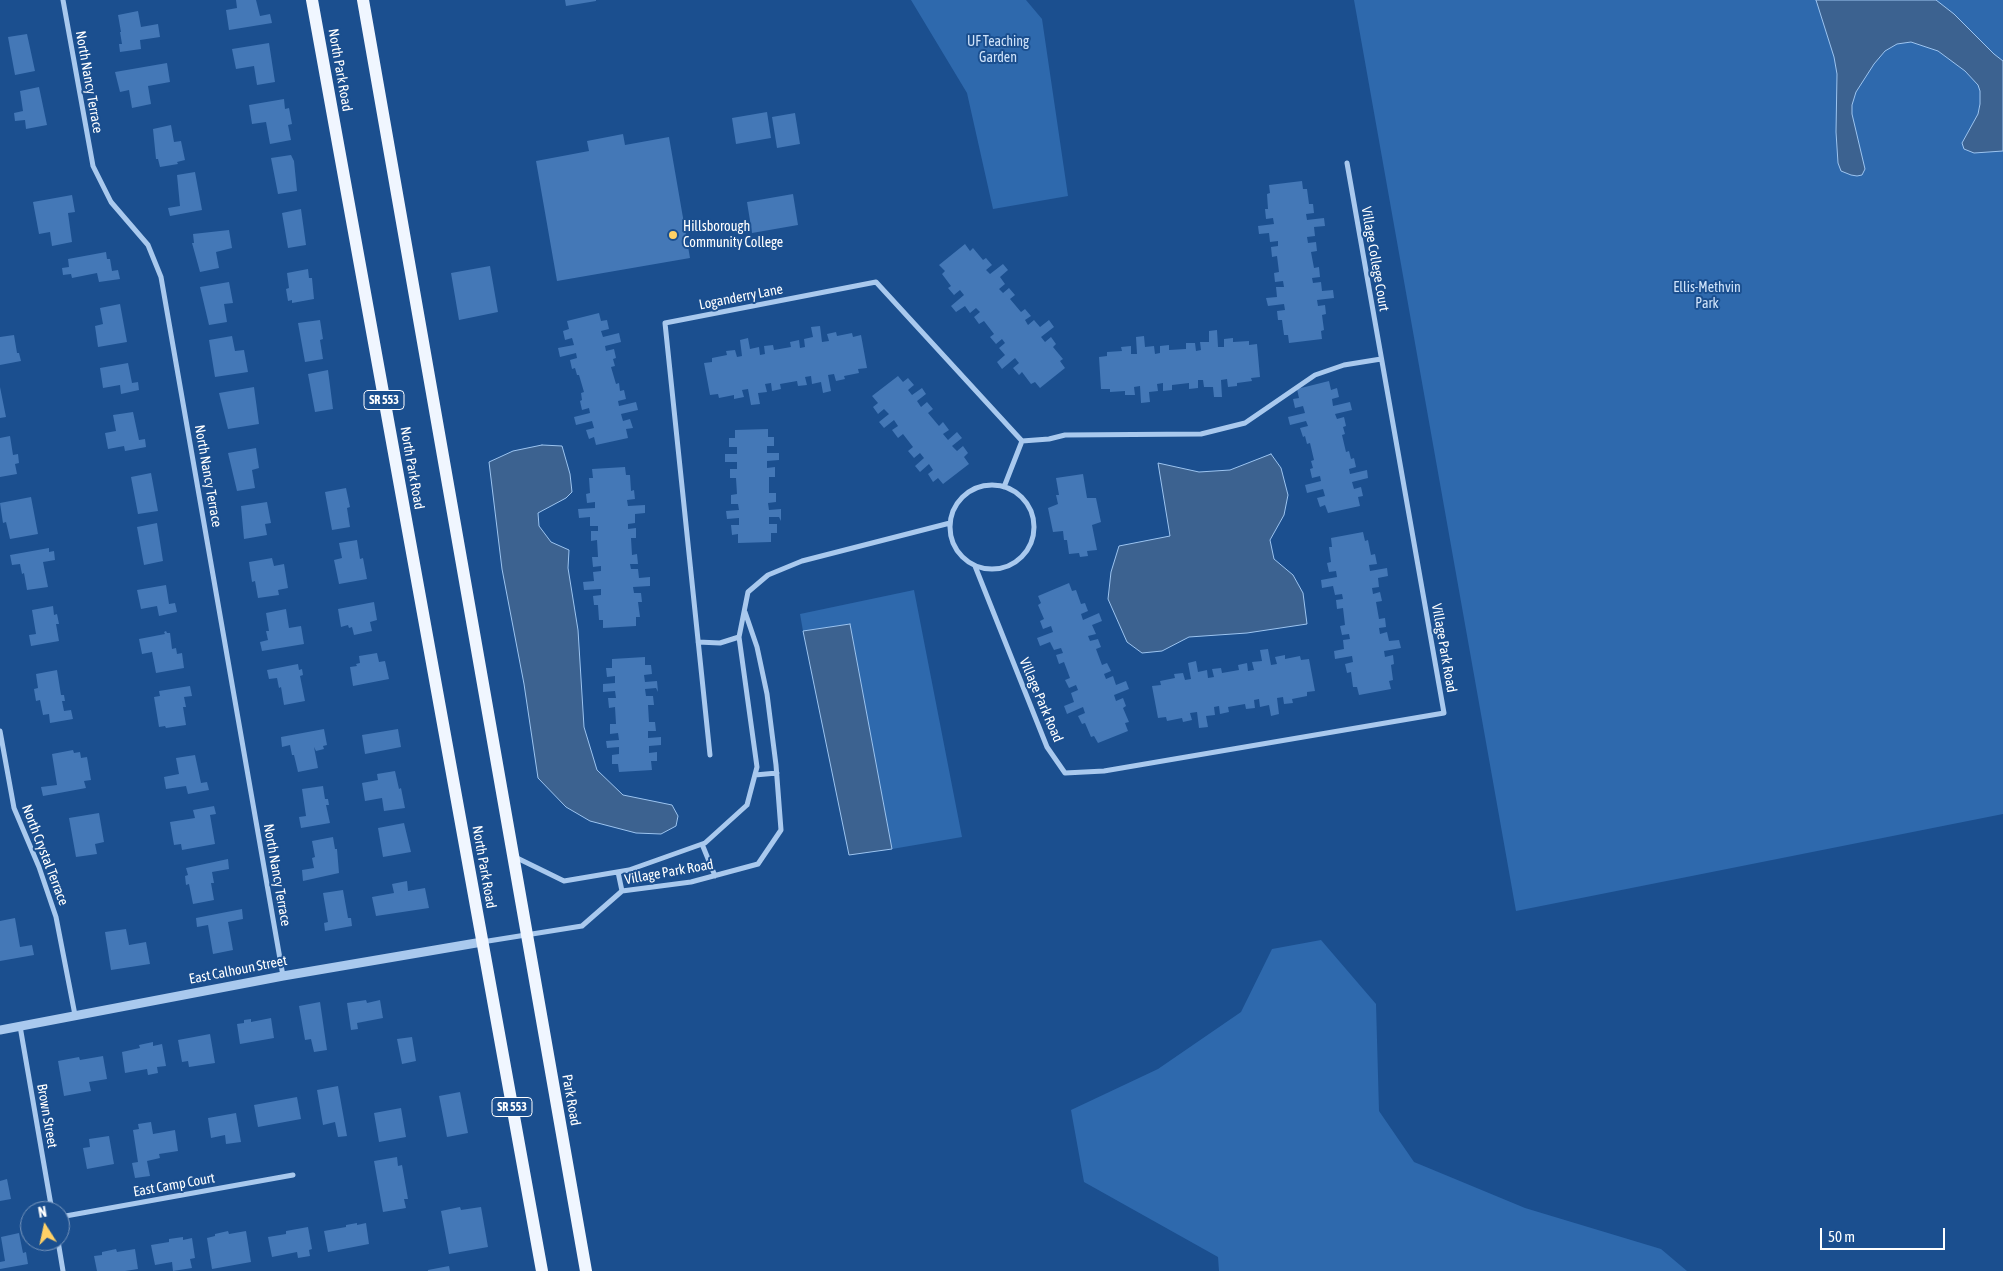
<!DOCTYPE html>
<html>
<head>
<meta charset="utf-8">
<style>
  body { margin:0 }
  #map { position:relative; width:2003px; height:1271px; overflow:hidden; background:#1b4f8f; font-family:"Asap Condensed",sans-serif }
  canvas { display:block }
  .north { position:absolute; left:20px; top:1201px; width:50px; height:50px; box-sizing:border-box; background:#1b4f8f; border:1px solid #7695bc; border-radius:50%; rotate:350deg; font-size:14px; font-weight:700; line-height:20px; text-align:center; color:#fff }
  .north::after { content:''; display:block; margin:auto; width:18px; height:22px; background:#ffd166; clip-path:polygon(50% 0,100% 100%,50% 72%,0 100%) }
  .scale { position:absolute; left:1820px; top:1228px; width:125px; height:22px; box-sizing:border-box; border:2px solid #fff; border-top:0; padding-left:6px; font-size:15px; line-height:18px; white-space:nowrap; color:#fff; -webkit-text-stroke:4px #1b4f8f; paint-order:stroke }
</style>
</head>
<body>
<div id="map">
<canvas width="2003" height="1271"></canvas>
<div class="north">N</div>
<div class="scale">50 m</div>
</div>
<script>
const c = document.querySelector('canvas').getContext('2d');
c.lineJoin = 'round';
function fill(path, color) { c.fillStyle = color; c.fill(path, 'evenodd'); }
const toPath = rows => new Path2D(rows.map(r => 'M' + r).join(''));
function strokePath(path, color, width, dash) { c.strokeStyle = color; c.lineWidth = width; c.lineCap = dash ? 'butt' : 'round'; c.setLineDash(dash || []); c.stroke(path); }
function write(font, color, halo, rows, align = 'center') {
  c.font = font + ' "Asap Condensed",sans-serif'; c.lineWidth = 4; c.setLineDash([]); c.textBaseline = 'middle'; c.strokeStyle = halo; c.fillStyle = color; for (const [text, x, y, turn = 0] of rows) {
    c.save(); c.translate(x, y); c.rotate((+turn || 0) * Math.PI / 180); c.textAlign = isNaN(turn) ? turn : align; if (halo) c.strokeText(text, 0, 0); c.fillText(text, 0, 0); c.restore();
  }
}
const green = toPath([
  [911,0,1026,0,1042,19,1068,196,993,209,967,93],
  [1354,0,2003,0,2003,814,1516,911],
  [914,590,962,837,892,849,850,624,803,631,800,614],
  [1321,940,1376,1004,1379,1111,1414,1162,1525,1208,1661,1249,1687,1271,1219,1271,1218,1257,1084,1182,1071,1110,1158,1069,1241,1012,1272,949]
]);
const water = toPath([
  [1816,0,1936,0,1954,14,1994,54,2003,61,2003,151,1974,153,1964,149,1962,143,1978,114,1980,104,1980,91,1978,85,1965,71,1938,51,1911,42,1897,44,1885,51,1874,64,1856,92,1852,105,1852,114,1865,169,1862,175,1857,176,1851,175,1841,171,1838,163,1836,132,1837,74,1834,57,1816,0],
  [542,445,562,446,570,474,572,492,566,498,538,513,539,526,551,542,569,550,568,568,578,630,584,727,597,770,623,795,672,805,678,816,676,826,661,834,636,833,590,821,566,807,538,778,524,684,502,569,489,462,513,451,542,445],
  [1271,454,1281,468,1288,495,1284,515,1270,540,1274,559,1293,575,1303,593,1307,624,1247,633,1189,637,1162,651,1142,653,1127,642,1108,599,1111,572,1119,546,1170,536,1158,463,1199,472,1230,470,1271,454],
  [850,624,892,849,849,855,803,631,850,624]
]);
const building = toPath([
  [236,0,256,0,260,16,270,14,272,23,229,30,226,10,237,8],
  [565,0,596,0,596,1,566,6],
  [138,11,141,27,158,24,160,37,140,40,141,49,120,52,119,44,122,44,120,32,121,32,118,15],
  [27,34,35,71,15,75,8,37],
  [269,43,275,82,257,85,254,66,236,69,232,49],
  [167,63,170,82,148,86,151,104,132,108,129,90,120,92,115,72],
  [39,87,47,125,26,129,25,120,15,121,14,113,23,111,20,91],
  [284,99,285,109,289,108,292,124,288,125,291,140,270,144,266,122,252,124,249,105],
  [767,112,771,138,736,144,732,118],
  [795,113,800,144,777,148,772,117],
  [171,125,174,142,181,141,185,160,177,162,178,164,160,167,158,159,156,159,153,129],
  [623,134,625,145,669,137,690,258,557,281,536,161,589,151,587,141],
  [291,155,294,161,297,191,278,194,271,158],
  [195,172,202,210,170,216,168,208,180,206,177,175],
  [1302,181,1303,189,1307,189,1309,204,1313,204,1314,213,1306,214,1307,220,1324,218,1325,226,1314,227,1315,236,1307,237,1308,243,1316,242,1317,251,1311,252,1314,268,1319,267,1320,277,1312,278,1313,283,1321,282,1322,291,1333,290,1334,298,1317,300,1318,306,1325,305,1326,314,1322,315,1324,330,1321,331,1322,339,1289,343,1288,335,1284,335,1282,320,1278,320,1277,311,1285,310,1284,304,1268,306,1266,298,1277,297,1276,287,1284,287,1283,281,1275,282,1274,273,1279,272,1277,256,1272,257,1271,247,1278,246,1278,241,1270,242,1269,233,1259,234,1258,226,1274,224,1273,218,1266,219,1265,209,1268,209,1267,194,1270,193,1269,185],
  [793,194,798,225,752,233,747,202],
  [72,195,75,212,68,213,72,242,52,246,50,232,39,234,33,202],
  [301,209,306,245,288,248,282,213],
  [229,230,232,248,216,252,219,268,200,272,192,243,194,243,193,234],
  [965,244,970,251,973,248,983,260,986,258,992,265,986,270,990,274,1003,264,1008,270,1000,277,1005,284,999,289,1003,293,1009,288,1015,295,1010,299,1021,312,1025,309,1031,316,1025,320,1028,325,1034,320,1040,327,1049,320,1054,327,1041,337,1045,342,1051,337,1056,344,1053,347,1063,359,1060,361,1065,368,1040,388,1035,382,1031,384,1022,372,1019,375,1013,368,1019,363,1015,358,1002,369,997,362,1005,355,999,348,1005,343,1002,339,996,344,990,337,994,334,984,321,979,324,974,317,980,312,976,308,970,313,965,306,956,312,951,306,964,295,960,290,954,295,948,288,951,286,942,274,945,271,939,265],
  [106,252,107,259,110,259,112,271,118,270,120,279,99,282,97,273,72,278,71,274,63,275,62,268,69,267,68,259],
  [490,266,498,312,459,320,451,273],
  [308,269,309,278,312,278,314,299,292,303,292,300,288,301,286,289,289,288,287,273],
  [229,282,233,303,224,304,227,322,209,325,200,287],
  [120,304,127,342,98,347,95,326,103,324,100,308],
  [599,313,601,321,607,320,609,329,601,331,603,337,619,333,621,342,605,346,606,351,614,349,616,358,613,359,615,366,611,367,616,384,619,383,620,391,624,390,626,399,618,401,619,406,636,402,638,410,621,414,623,421,630,419,633,428,626,429,628,438,596,445,594,437,589,439,586,430,594,428,592,421,576,425,574,417,590,413,589,408,582,410,580,401,582,400,581,393,584,392,579,375,577,375,575,368,572,369,570,360,577,358,576,353,560,357,558,348,574,345,572,338,565,340,563,331,569,329,567,321],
  [320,320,323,339,320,340,323,359,305,362,298,323],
  [820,326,822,342,829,341,827,334,836,332,837,336,852,333,853,337,861,335,867,368,858,369,859,373,844,376,845,379,836,381,834,374,828,375,831,391,823,393,821,382,812,384,811,376,805,377,807,385,798,386,797,381,780,384,781,389,772,391,771,383,765,384,767,392,758,393,760,404,751,405,748,389,742,390,744,397,734,399,734,395,719,398,718,394,710,395,704,363,712,362,712,358,727,355,726,351,735,350,737,357,742,356,740,340,748,338,750,349,759,347,760,355,765,354,764,346,773,345,774,350,791,347,790,342,799,340,800,348,805,347,804,339,813,337,811,327],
  [1217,330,1218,347,1224,347,1224,339,1233,338,1233,342,1249,341,1249,345,1257,344,1260,377,1251,378,1252,381,1237,383,1237,386,1228,387,1227,379,1221,380,1222,397,1214,397,1213,387,1204,387,1203,380,1198,380,1198,388,1189,389,1189,383,1172,385,1172,390,1163,391,1163,383,1157,384,1158,391,1149,392,1150,402,1141,403,1140,386,1134,387,1135,395,1125,395,1125,391,1110,392,1110,389,1101,389,1099,357,1107,356,1107,352,1122,351,1121,347,1131,346,1131,354,1137,354,1136,337,1144,336,1145,347,1154,346,1155,354,1160,353,1160,346,1169,345,1169,350,1186,349,1186,343,1195,343,1196,351,1201,350,1200,342,1209,342,1209,331],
  [14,335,17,353,19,353,21,361,0,365,0,337],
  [232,336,235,351,244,350,248,372,215,377,209,340],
  [128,363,132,383,138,382,139,390,121,394,120,385,103,388,100,368],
  [328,370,333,409,315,412,308,374],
  [898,376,903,382,908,378,914,385,908,390,912,395,922,388,926,394,917,401,921,407,927,402,933,409,928,413,939,426,943,422,949,430,943,434,948,440,957,432,962,438,952,446,957,451,963,446,968,453,964,457,969,464,943,484,938,478,933,482,928,474,933,470,929,464,920,472,915,466,924,458,920,453,914,458,908,451,913,447,903,434,898,438,892,430,898,426,894,420,884,428,879,422,889,414,884,409,878,414,873,407,878,403,872,396],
  [1329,381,1331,390,1337,388,1339,397,1332,399,1333,406,1350,402,1352,410,1335,414,1337,419,1344,417,1346,426,1343,427,1345,434,1342,435,1346,452,1349,451,1351,459,1354,458,1356,467,1349,469,1350,474,1367,470,1368,478,1352,482,1354,489,1361,487,1363,496,1358,497,1360,506,1328,513,1325,505,1320,507,1317,498,1325,496,1323,489,1307,493,1305,485,1321,481,1320,476,1312,478,1310,469,1313,468,1311,461,1314,460,1310,443,1307,444,1305,436,1303,437,1300,428,1308,426,1306,421,1290,425,1288,417,1305,413,1303,406,1295,408,1293,399,1299,398,1297,389],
  [0,387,6,417,0,418],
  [254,387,259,424,228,429,219,393],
  [133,412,139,440,145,439,146,447,125,451,124,446,108,449,105,433,116,431,113,415],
  [768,429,768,437,774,437,774,446,767,446,767,453,779,453,779,460,767,461,767,468,775,467,775,477,769,477,769,493,776,493,776,502,768,503,769,510,781,509,781,521,779,517,769,517,769,524,777,524,777,533,771,533,771,542,738,543,738,534,732,535,731,525,739,525,739,518,727,519,726,511,739,510,738,504,731,504,731,495,737,494,736,478,730,478,730,469,737,469,737,462,725,462,725,454,737,454,737,447,729,447,729,438,735,438,735,430],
  [10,436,13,455,18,454,19,463,15,464,17,474,0,477,0,438],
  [256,448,259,468,252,470,255,488,237,491,228,453],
  [625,467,626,475,630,475,631,491,634,490,635,499,627,500,628,506,645,505,645,513,635,514,635,523,628,524,628,529,636,528,636,538,631,538,632,555,637,554,638,564,630,564,631,569,638,569,639,578,650,577,650,586,633,587,634,593,641,593,642,602,638,602,640,617,636,617,636,626,603,628,603,620,599,620,598,605,594,605,593,596,601,595,601,589,584,590,583,582,594,581,593,572,601,571,601,566,593,567,592,557,598,557,597,540,591,541,591,531,598,531,598,526,590,526,590,517,579,518,578,509,595,508,595,502,587,503,586,494,590,493,589,478,593,478,592,469],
  [151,473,158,511,138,514,131,477],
  [1083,474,1087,498,1096,498,1101,522,1092,525,1097,550,1087,551,1088,556,1080,557,1079,553,1069,554,1067,540,1064,540,1063,531,1053,532,1048,508,1058,504,1056,495,1059,495,1056,478],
  [346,488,350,507,347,508,350,527,332,530,325,492],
  [31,497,38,534,10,539,6,522,3,523,0,503],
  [267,502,271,523,265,524,267,535,244,539,241,506],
  [157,523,163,561,144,565,137,527],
  [1363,532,1365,541,1368,540,1371,555,1375,554,1377,564,1369,565,1370,571,1387,568,1388,576,1378,578,1379,587,1372,588,1373,594,1380,592,1382,601,1376,602,1379,619,1385,618,1386,627,1379,628,1380,634,1387,632,1389,641,1399,640,1401,648,1384,651,1385,657,1393,655,1394,664,1391,665,1393,680,1389,681,1391,689,1359,695,1357,687,1353,687,1351,672,1347,673,1345,664,1353,662,1352,656,1335,659,1334,651,1344,649,1343,640,1350,639,1349,634,1342,635,1340,626,1345,625,1343,608,1337,609,1336,600,1343,599,1342,594,1335,595,1333,586,1322,588,1321,580,1337,577,1336,571,1329,572,1327,563,1331,562,1329,547,1332,547,1331,538],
  [357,540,360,559,363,558,367,579,339,584,334,560,342,558,339,543],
  [49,548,49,552,54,551,55,560,43,562,48,587,27,590,24,573,22,574,20,564,12,565,10,555],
  [272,558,274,566,284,564,288,588,278,590,279,595,258,598,255,581,252,582,249,562],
  [1069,583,1072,591,1076,590,1081,604,1085,603,1088,611,1081,614,1083,620,1099,613,1102,621,1092,625,1096,634,1088,636,1090,641,1098,639,1101,647,1096,649,1102,665,1107,663,1111,671,1104,674,1106,679,1113,676,1116,685,1126,681,1129,689,1114,695,1116,701,1123,698,1126,706,1123,708,1129,722,1125,723,1128,731,1098,743,1094,736,1091,737,1085,723,1082,724,1078,716,1085,713,1083,707,1067,714,1064,706,1074,702,1071,693,1078,690,1076,685,1069,688,1065,680,1070,678,1064,662,1059,664,1056,655,1063,653,1061,648,1054,650,1050,642,1040,646,1037,638,1053,632,1051,626,1043,629,1040,621,1044,619,1038,605,1041,603,1038,596],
  [166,585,169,604,175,603,177,612,159,616,157,606,141,609,137,590],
  [374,602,377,620,370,622,372,631,354,635,352,627,349,628,348,625,341,627,338,609],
  [53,606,54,615,57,614,59,624,56,624,59,641,31,646,29,635,36,634,32,610],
  [286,609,289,628,301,626,304,644,262,651,260,642,268,640,266,631,269,631,266,613],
  [166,631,167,633,170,633,172,649,176,648,177,654,182,653,184,668,156,673,152,652,142,654,139,639,165,634,164,632],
  [1268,649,1271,665,1277,664,1275,657,1285,655,1285,659,1300,656,1301,660,1309,659,1315,691,1307,692,1307,696,1292,699,1293,703,1284,704,1283,697,1277,698,1279,714,1271,716,1269,705,1260,707,1259,699,1254,700,1255,708,1246,709,1245,704,1228,707,1229,712,1220,714,1219,706,1214,707,1215,715,1206,716,1208,727,1199,728,1197,712,1190,713,1192,720,1183,722,1182,718,1167,721,1166,717,1158,718,1152,686,1161,685,1160,681,1175,678,1174,674,1183,673,1185,680,1191,679,1188,663,1196,661,1198,672,1207,670,1208,678,1214,677,1212,669,1221,668,1222,673,1239,670,1238,665,1247,663,1248,671,1254,670,1252,662,1262,661,1260,650],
  [377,653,379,662,385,661,389,679,353,686,350,667,357,666,356,664,360,663,359,656],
  [645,657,645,665,651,665,652,674,644,675,645,682,657,681,658,692,656,688,645,689,646,696,653,696,654,705,648,705,649,722,655,722,656,731,648,731,648,738,661,737,661,745,649,746,649,753,657,752,657,761,651,761,652,770,619,772,618,764,612,764,612,755,619,754,619,747,607,748,606,741,619,740,618,733,610,734,610,724,616,724,615,707,609,708,608,698,616,698,615,691,603,692,603,684,615,683,615,676,607,677,606,668,612,668,612,659],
  [298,664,299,670,302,669,303,675,300,676,305,701,284,705,281,687,279,688,277,678,269,679,267,670],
  [57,670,61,695,64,695,65,701,62,701,64,711,71,710,73,719,50,723,49,714,43,715,40,700,36,701,34,689,38,688,36,674],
  [190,686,192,696,184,697,186,707,183,707,186,725,166,728,165,726,159,727,154,697,160,696,159,691],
  [324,729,327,745,323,746,324,749,316,751,314,747,318,768,298,772,294,755,292,755,290,745,282,747,281,737],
  [398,729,401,747,365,754,362,735],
  [73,750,74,753,80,752,81,758,87,757,91,780,84,781,86,788,43,796,41,787,57,785,52,754],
  [195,755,201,783,207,782,209,790,188,794,186,786,166,789,164,777,179,774,176,758],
  [395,771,399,789,401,788,405,808,384,811,382,798,365,801,362,783,378,780,377,774],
  [323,786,325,799,328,799,329,805,326,805,330,823,301,828,299,817,306,816,302,789],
  [214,806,216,814,210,815,215,844,182,850,181,844,174,845,170,822,195,818,193,810],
  [99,813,104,842,95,844,97,854,76,857,69,818],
  [404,823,411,852,383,857,378,828],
  [333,837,335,849,337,849,339,873,303,881,302,870,314,868,312,858,315,857,312,841],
  [228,859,229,869,212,872,214,883,211,883,214,900,193,904,189,884,186,885,185,876,188,875,186,868],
  [407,881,408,891,425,888,429,908,376,916,372,897,394,893,392,884],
  [343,890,348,918,351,918,352,926,325,931,324,923,328,922,323,893],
  [242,909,243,919,228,922,233,950,213,954,208,925,197,927,196,918],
  [15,918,20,947,32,945,34,955,0,961,0,921],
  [126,929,129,945,146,942,150,964,111,970,105,932],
  [366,1000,367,1003,380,1000,383,1018,357,1023,358,1029,351,1030,347,1003],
  [320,1002,327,1050,314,1052,311,1039,305,1040,299,1006],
  [271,1018,274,1038,240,1044,237,1024,244,1023,244,1020,251,1019,251,1022],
  [210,1034,215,1063,189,1067,188,1061,182,1062,178,1040],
  [412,1037,416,1061,402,1064,397,1039],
  [153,1042,153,1046,162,1044,166,1066,157,1067,158,1073,148,1075,147,1069,125,1073,122,1052,140,1048,139,1045],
  [103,1056,107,1079,89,1082,91,1091,64,1096,58,1061,79,1057,80,1060],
  [338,1086,347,1136,338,1137,335,1122,323,1125,317,1090],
  [460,1092,468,1133,447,1137,439,1096],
  [297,1097,301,1119,258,1127,254,1105],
  [401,1108,406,1137,379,1142,374,1113],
  [236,1113,241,1142,226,1144,225,1135,211,1138,208,1118],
  [151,1122,153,1134,175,1130,178,1151,159,1154,160,1158,147,1161,150,1176,135,1178,132,1163,138,1162,133,1130,139,1129,138,1124],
  [109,1136,114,1164,87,1169,83,1148,90,1147,89,1139],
  [397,1157,398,1166,402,1165,408,1199,404,1199,406,1208,383,1212,374,1161],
  [7,1179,11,1199,0,1201,0,1181],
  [460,1207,461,1210,481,1207,488,1247,449,1254,441,1211],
  [357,1223,357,1225,366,1223,369,1244,328,1252,324,1231,346,1227,346,1225],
  [308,1227,312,1249,309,1250,310,1256,298,1258,297,1252,272,1257,268,1237,286,1234,286,1231],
  [228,1231,229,1234,246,1231,251,1262,212,1269,207,1238,215,1236,215,1234],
  [19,1233,23,1253,26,1252,28,1264,0,1269,0,1262,5,1261,1,1237],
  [183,1237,183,1240,192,1238,195,1258,190,1259,192,1268,173,1271,172,1262,155,1265,151,1245,169,1242,169,1239],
  [116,1249,117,1252,135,1249,138,1269,125,1271,97,1271,94,1256,102,1255,102,1252],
  [449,1266,450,1271,428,1271,428,1270]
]);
const minor = toPath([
  [63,0,93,166,111,202,148,245,161,277,283,976],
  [1022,441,1049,439,1065,435,1201,434,1245,423,1315,375,1344,365,1381,359],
  '950 527a42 42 0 1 1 84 0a42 42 0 1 1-84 0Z',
  [975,566,1047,747,1065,773,1104,771,1444,713,1347,163],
  [698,642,720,643,739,637],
  [0,731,14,808,39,867,56,917,75,1015],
  [710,755,665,323,876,282,1022,441,1004,487],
  [755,775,777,773],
  [702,844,715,876],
  [515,857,564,881,629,870,705,843,747,805,757,767,739,637,748,592,768,575,802,561,950,523],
  [618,872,622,891],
  [482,942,582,926,622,891,691,882,758,864,781,830,776,765,767,694,757,647,745,612],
  [20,1026,52,1211],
  [60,1217,293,1175],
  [58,1241,63,1271]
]);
const tertiary = toPath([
  [0,1030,283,976,482,942]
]);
const primary = toPath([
  [312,0,542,1271],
  [363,0,586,1271]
]);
const markers = [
  [673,235,5,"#ffd166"]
];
const shields = [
  [384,400,40],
  [512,1107,40]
];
const shieldNames = [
  ["SR 553",384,400],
  ["SR 553",512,1107]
];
const parkNames = [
  ["UF Teaching",998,42],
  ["Garden",998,58],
  ["Ellis-Methvin",1707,288],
  ["Park",1707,304]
];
const streetNames = [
  ["North Park Road",340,70,80],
  ["North Nancy Terrace",89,82,80],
  ["Village College Court",1375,259,80],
  ["Loganderry Lane",741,297,-11],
  ["North Park Road",412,468,80],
  ["North Nancy Terrace",208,476,80],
  ["Village Park Road",1444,648,80],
  ["Village Park Road",1041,700,67],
  ["North Crystal Terrace",45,855,69],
  ["North Park Road",484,867,80],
  ["Village Park Road",669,872,-10],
  ["North Nancy Terrace",277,875,80],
  ["East Calhoun Street",238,970,-11],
  ["Park Road",571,1100,80],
  ["Brown Street",47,1116,80],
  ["East Camp Court",174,1185,-10]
];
const poiNames = [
  ["Hillsborough",683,227],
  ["Community College",683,243]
];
fill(green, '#2e69ad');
fill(water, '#3c6290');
strokePath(water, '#9cc4f0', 1);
fill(building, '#4478b7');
strokePath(minor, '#a9c9ee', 5);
strokePath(tertiary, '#a9c9ee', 9);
strokePath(primary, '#f0f6ff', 12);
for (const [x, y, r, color] of markers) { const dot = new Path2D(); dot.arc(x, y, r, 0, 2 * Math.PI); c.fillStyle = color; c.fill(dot); strokePath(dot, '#1b4f8f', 2); }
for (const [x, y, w] of shields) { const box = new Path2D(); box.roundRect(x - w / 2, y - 9.5, w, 19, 4); c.fillStyle = '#1b4f8f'; c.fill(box); strokePath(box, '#fff', 1); }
write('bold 12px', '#fff', null, shieldNames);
write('14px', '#cfe3fa', '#1b4f8f', parkNames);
write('14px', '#fff', '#1b4f8f', streetNames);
write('14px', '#fff', '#1b4f8f', poiNames, 'left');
</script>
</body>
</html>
